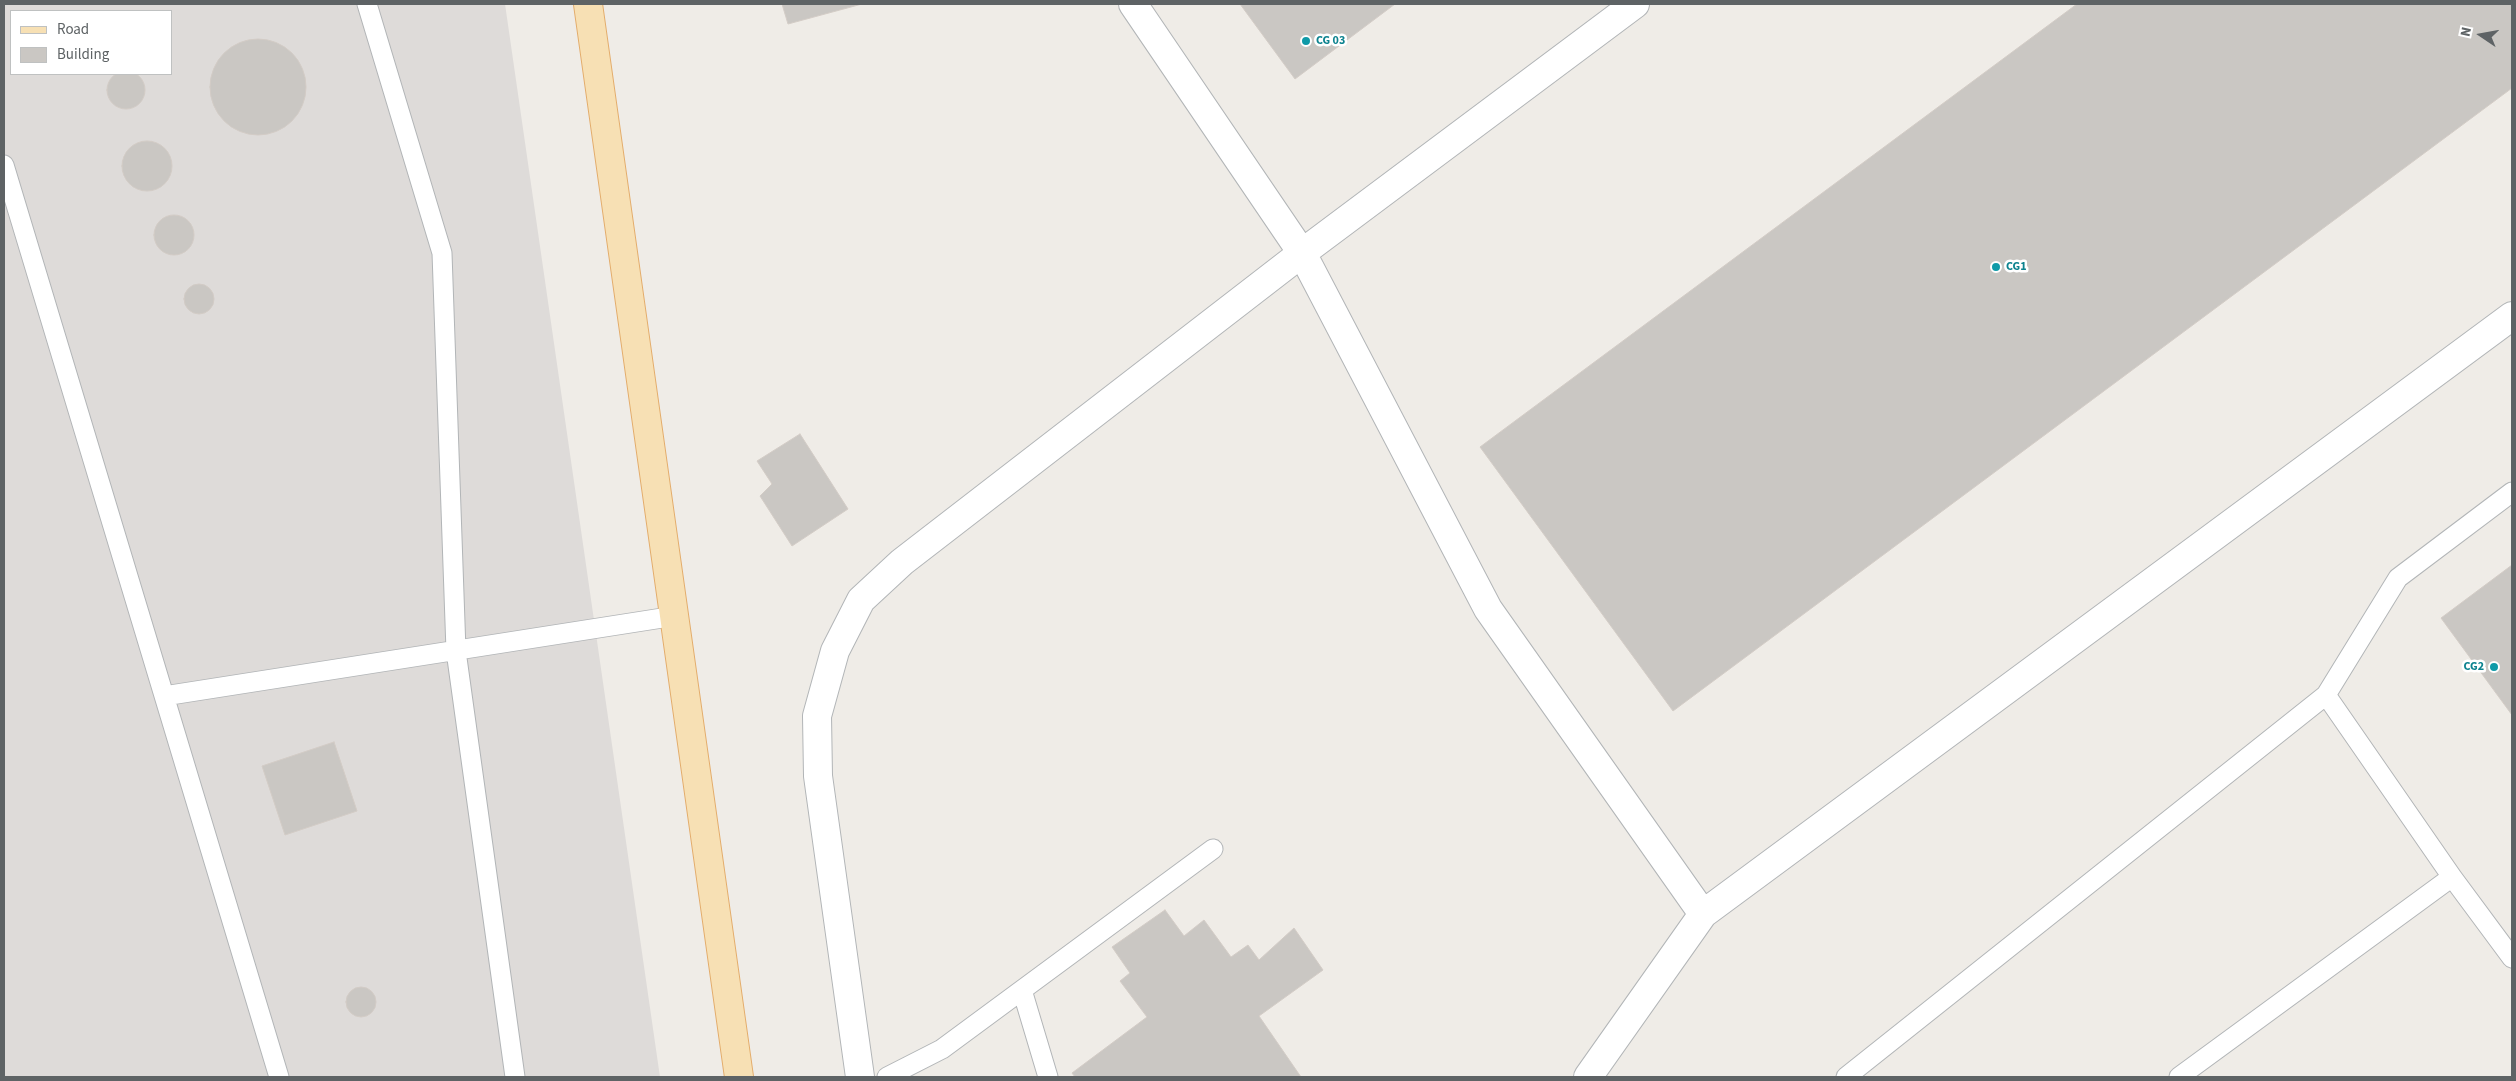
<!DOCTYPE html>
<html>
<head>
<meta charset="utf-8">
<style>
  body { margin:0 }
  #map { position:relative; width:2516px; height:1081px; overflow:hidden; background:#efece7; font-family:"Source Sans 3",sans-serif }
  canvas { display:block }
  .frame { position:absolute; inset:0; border:5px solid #5e6365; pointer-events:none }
  .legend { position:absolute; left:10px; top:10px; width:162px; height:65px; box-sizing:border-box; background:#fff; border:1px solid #bfc1c1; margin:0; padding:6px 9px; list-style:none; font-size:15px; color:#5e6365 }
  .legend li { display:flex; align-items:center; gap:10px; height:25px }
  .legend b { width:25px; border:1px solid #bfc1c1 }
  .north { position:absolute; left:2456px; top:10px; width:50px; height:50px; -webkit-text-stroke:4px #fff; paint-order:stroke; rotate:282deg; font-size:14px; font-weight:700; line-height:20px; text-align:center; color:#5e6365 }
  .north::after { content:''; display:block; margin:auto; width:18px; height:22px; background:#5e6365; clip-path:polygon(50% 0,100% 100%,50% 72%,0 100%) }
</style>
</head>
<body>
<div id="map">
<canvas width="2516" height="1081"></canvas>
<div class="frame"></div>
<ul class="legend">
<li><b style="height:6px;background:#f7e0b4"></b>Road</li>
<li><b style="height:14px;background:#cac7c3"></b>Building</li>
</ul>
<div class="north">N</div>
</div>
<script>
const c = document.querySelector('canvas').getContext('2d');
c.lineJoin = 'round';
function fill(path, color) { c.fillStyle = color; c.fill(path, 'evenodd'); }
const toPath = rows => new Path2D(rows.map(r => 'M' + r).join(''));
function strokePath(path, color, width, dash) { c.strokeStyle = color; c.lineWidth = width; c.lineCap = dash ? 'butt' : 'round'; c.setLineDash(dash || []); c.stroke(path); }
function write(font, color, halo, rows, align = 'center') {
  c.font = font + ' "Source Sans 3",sans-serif'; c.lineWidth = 5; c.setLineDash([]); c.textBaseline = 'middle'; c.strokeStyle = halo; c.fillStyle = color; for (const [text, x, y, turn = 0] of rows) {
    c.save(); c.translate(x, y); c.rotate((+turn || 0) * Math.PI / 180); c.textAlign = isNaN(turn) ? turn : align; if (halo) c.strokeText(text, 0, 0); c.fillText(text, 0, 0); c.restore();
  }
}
const industrial = toPath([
  [4,4,505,4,660,1077,4,1077],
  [11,11,171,11,171,74,11,74]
]);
const building = toPath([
  [782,4,862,4,788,24,782,4],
  [1240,4,1395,4,1295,79,1240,4],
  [2077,4,2512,4,2512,88,1673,711,1480,447,2077,4],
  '210 87a48 48 0 1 1 96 0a48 48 0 1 1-96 0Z',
  '107 90a19 19 0 1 1 38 0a19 19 0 1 1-38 0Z',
  '122 166a25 25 0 1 1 50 0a25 25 0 1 1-50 0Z',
  '154 235a20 20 0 1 1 40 0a20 20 0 1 1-40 0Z',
  '184 299a15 15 0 1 1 30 0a15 15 0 1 1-30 0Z',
  [800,434,848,509,792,546,760,496,772,484,757,461,800,434],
  [2512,565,2512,715,2441,618,2512,565],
  [334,742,357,811,285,835,262,766,334,742],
  [1165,910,1184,936,1204,920,1231,957,1248,945,1259,960,1294,928,1323,970,1259,1016,1301,1077,1075,1077,1072,1073,1147,1017,1120,981,1130,973,1112,947,1165,910],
  '346 1002a15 15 0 1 1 30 0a15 15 0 1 1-30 0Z'
]);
const service = toPath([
  [367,4,442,253,456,651,515,1077],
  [4,165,279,1077],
  [2326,695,2398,578,2512,492],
  [164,696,675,616],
  [2452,877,2512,958],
  [1022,990,1048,1077],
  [887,1077,942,1049,1213,849],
  [1846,1077,2326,695,2452,877,2179,1077]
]);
const minor = toPath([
  [1133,4,1302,253,1488,609,1703,914],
  [860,1077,818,776,817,716,835,651,861,600,902,562,1302,253,1635,4],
  [1588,1077,1703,914,2512,316]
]);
const primary = toPath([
  [588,4,739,1077]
]);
const markers = [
  [1306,41,5,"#0f9aa8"],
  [1996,267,5,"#0f9aa8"],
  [2494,667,5,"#0f9aa8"]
];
const cultureNames = [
  ["CG 03",1316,41],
  ["CG1",2006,267],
  ["CG2",2484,667,"right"]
];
fill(industrial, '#dedbd9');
fill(building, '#cac7c3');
strokePath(building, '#d3ccc6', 1);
strokePath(service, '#b2b5b7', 21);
strokePath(minor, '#b2b5b7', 30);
strokePath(primary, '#e3ac6b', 30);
strokePath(service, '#fff', 19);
strokePath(minor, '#fff', 28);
strokePath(primary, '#f7e0b4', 28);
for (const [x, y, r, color] of markers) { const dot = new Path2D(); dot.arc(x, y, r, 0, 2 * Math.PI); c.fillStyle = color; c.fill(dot); strokePath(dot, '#fff', 2); }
write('bold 12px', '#0d838f', '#fff', cultureNames, 'left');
</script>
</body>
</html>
